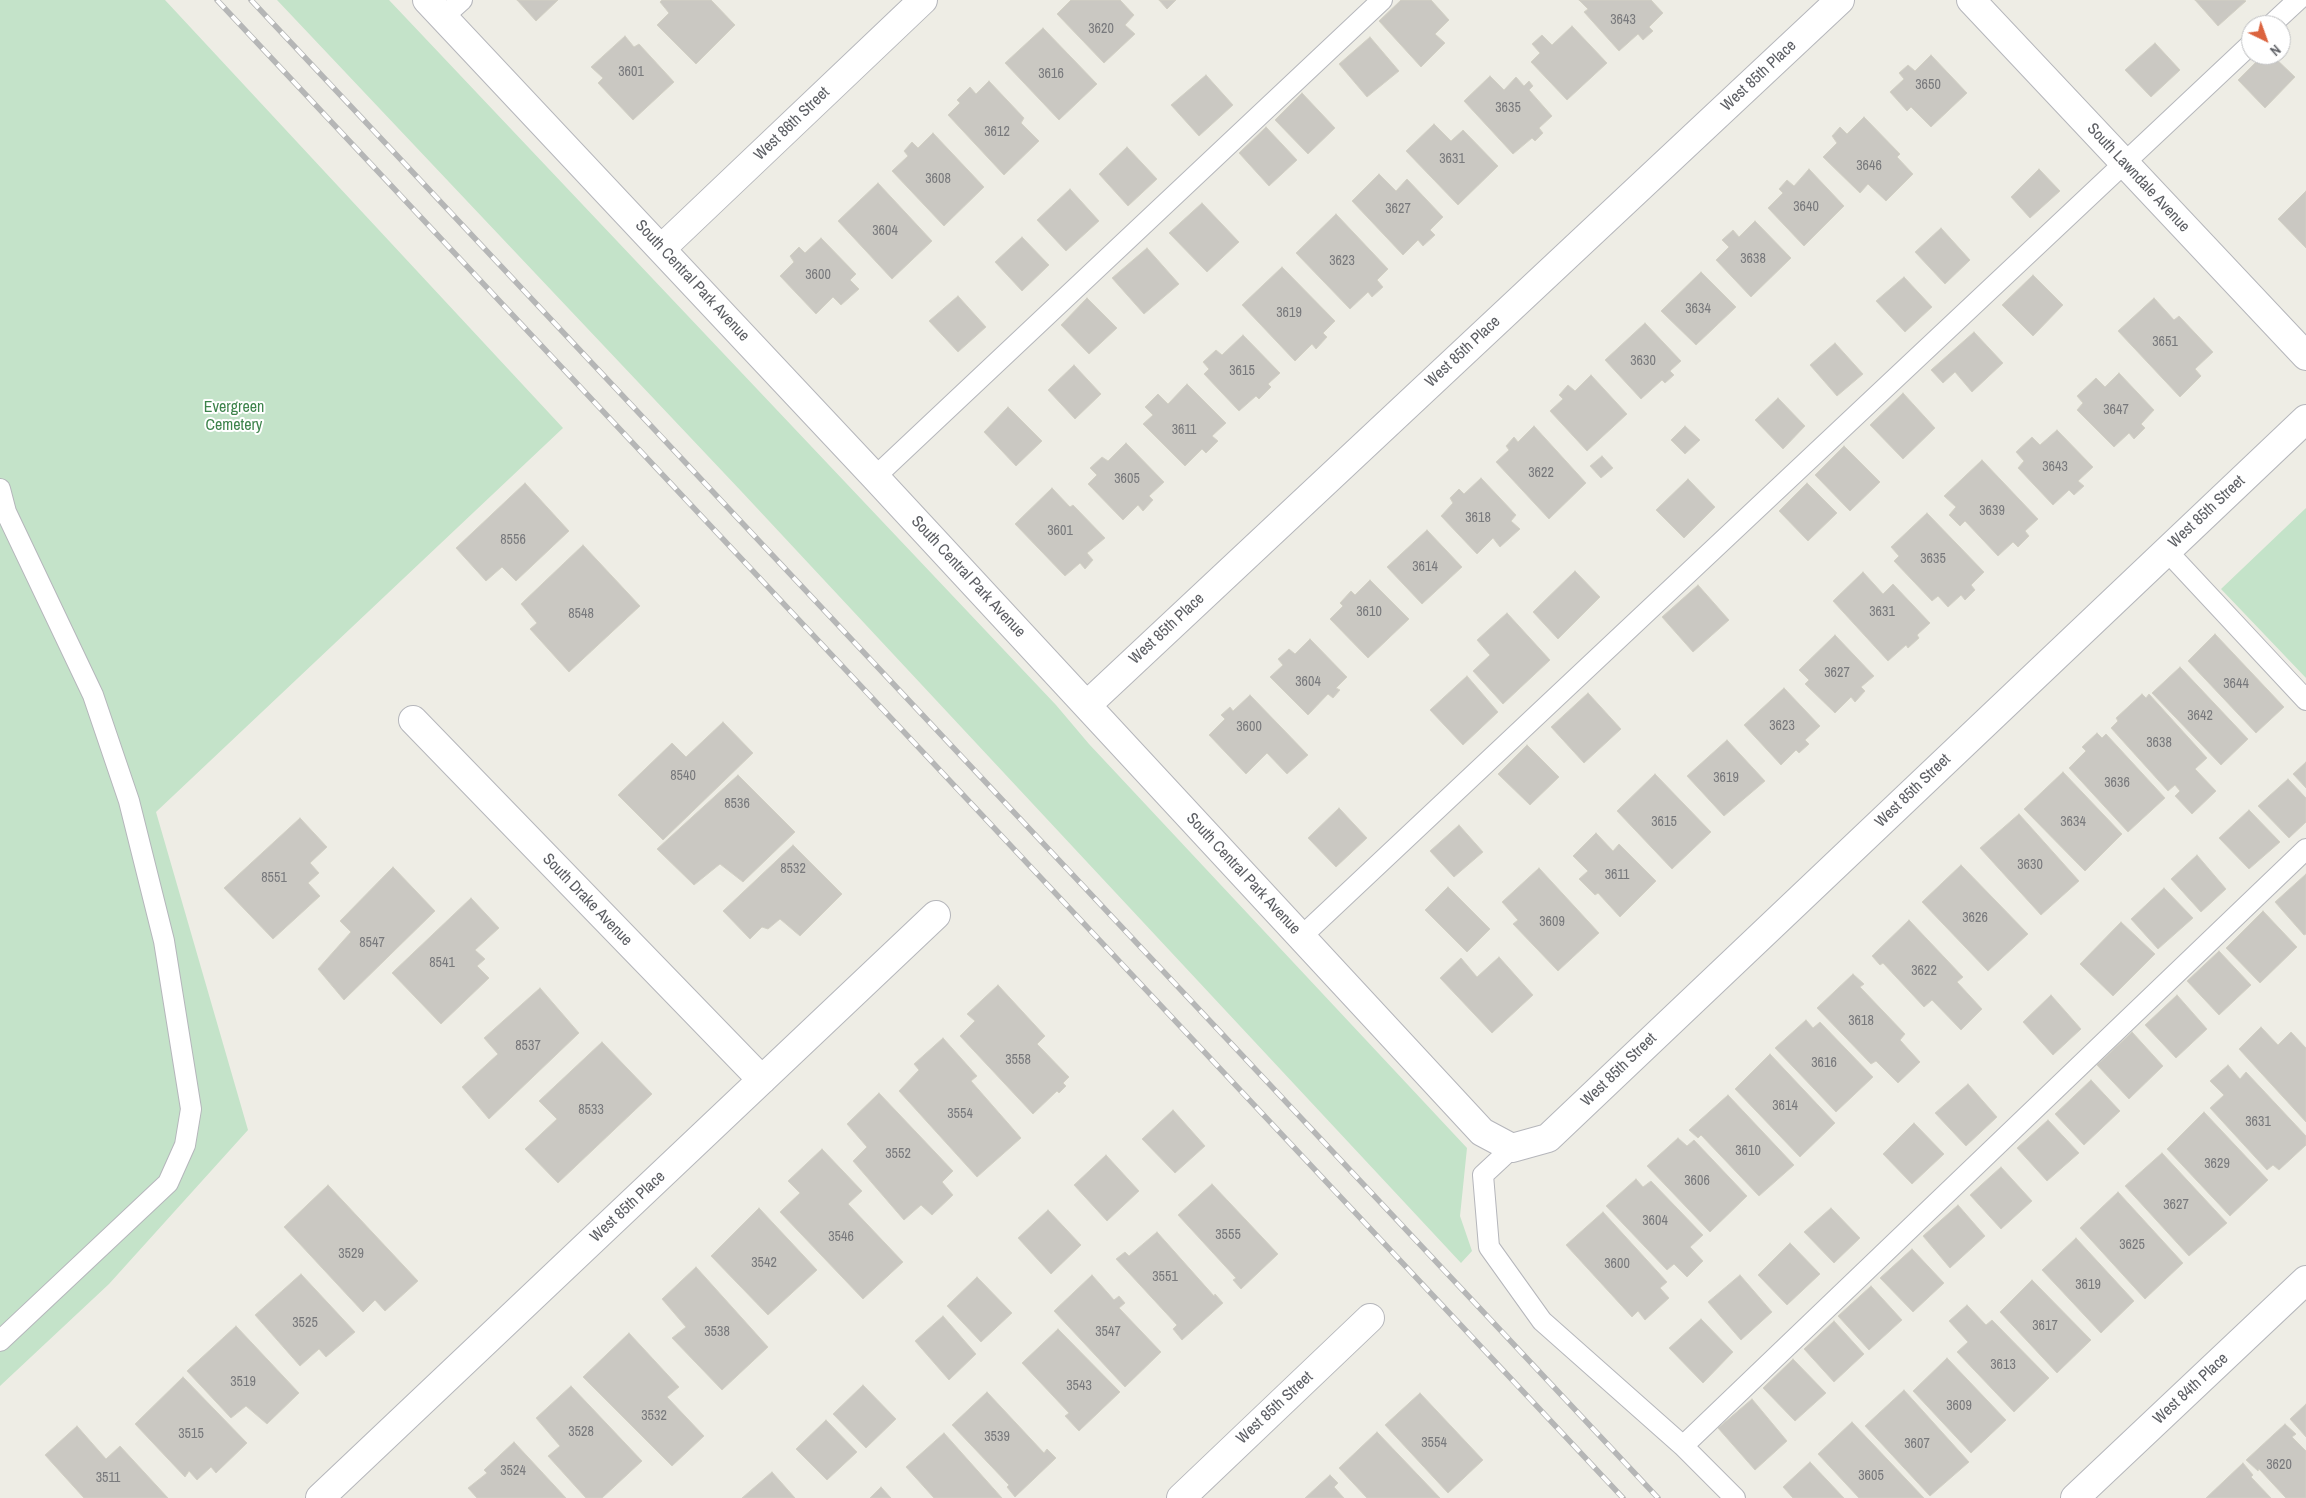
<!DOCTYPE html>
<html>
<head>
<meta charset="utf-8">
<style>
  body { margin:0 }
  #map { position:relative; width:2306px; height:1498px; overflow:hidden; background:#eeede5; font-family:"Archivo Narrow",sans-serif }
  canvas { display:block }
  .north { position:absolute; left:2241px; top:15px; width:50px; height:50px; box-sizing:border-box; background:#fff; border:1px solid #bebfc1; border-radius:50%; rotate:138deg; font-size:14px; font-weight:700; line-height:20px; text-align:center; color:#5d5f64 }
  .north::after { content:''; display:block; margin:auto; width:18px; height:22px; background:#db633e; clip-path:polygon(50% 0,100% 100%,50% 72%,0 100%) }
</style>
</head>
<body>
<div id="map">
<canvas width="2306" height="1498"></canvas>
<div class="north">N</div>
</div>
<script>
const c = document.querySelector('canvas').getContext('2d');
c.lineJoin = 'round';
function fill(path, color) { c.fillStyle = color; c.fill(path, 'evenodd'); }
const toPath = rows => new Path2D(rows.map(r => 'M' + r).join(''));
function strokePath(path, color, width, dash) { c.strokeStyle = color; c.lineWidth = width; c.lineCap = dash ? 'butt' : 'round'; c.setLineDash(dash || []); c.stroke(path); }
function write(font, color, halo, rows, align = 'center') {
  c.font = font + ' "Archivo Narrow",sans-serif'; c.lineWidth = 4; c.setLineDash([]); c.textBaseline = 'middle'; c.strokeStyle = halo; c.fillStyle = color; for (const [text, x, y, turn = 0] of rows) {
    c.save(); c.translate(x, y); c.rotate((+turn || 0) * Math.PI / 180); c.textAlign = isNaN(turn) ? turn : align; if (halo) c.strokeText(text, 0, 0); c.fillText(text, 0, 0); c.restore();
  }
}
const green = toPath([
  [0,0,165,0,563,428,156,812,248,1130,109,1284,0,1386],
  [277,0,389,0,1056,705,1089,744,1467,1148,1460,1216,1472,1251,1461,1263,741,491],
  [2306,508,2306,678,2221,589]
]);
const building = toPath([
  [517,0,558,0,536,21,517,0],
  [662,0,711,0,735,25,696,64,657,25,669,13,660,2,662,0],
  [1071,0,1120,0,1134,15,1125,25,1135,34,1104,63,1057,14,1071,0],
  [1159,0,1176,0,1167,9,1159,0],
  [1401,0,1431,0,1449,20,1435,34,1445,43,1421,67,1379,21,1401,0],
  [1579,0,1651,0,1663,13,1649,27,1653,31,1643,40,1638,34,1619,51,1584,12,1588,9,1579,0],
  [2195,0,2244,0,2246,1,2218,26,2195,0],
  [1572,26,1607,63,1567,100,1531,62,1540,53,1532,44,1542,35,1552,45,1572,26],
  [1043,28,1097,84,1059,120,1005,63,1043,28],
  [625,36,634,47,639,44,674,82,633,120,598,83,603,78,591,67,625,36],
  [1370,37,1399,71,1367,97,1339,64,1370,37],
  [2155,43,2180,70,2151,97,2125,70,2155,43],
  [1931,55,1967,93,1931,127,1911,107,1907,111,1890,92,1904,79,1899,73,1908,65,1915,71,1931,55],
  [2263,55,2272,55,2295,77,2265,108,2238,80,2263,55],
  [1206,75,1233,105,1199,136,1171,105,1206,75],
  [1490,76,1504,90,1516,77,1524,86,1529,81,1533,86,1529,90,1552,116,1539,128,1543,133,1535,141,1532,138,1513,154,1464,101,1490,76],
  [989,81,1024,118,1021,123,1039,141,1004,175,948,115,960,103,957,100,970,87,976,94,989,81],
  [1302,93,1335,128,1308,154,1275,120,1302,93],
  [1864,117,1900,154,1897,157,1913,174,1886,201,1868,184,1860,193,1823,157,1837,143,1832,136,1840,127,1847,134,1864,117],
  [1434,124,1451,141,1463,130,1498,166,1458,205,1406,151,1434,124],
  [1266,127,1297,160,1269,186,1239,153,1266,127],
  [933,133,984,187,944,226,892,171,908,156,904,151,912,142,918,148,933,133],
  [1127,147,1157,179,1128,206,1099,174,1127,147],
  [1809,169,1844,206,1804,246,1768,208,1783,193,1779,189,1787,180,1794,186,1809,169],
  [2039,169,2060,191,2030,218,2011,197,2039,169],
  [1379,174,1396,191,1407,179,1443,217,1430,230,1435,235,1423,246,1418,240,1403,255,1352,201,1379,174],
  [878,183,932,241,892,279,838,221,878,183],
  [1070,189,1099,221,1066,251,1037,220,1070,189],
  [2306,191,2306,248,2278,219,2306,191],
  [1202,203,1239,242,1207,272,1169,233,1202,203],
  [1336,214,1388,269,1377,280,1383,287,1372,297,1368,292,1350,309,1296,253,1336,214],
  [1755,221,1791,258,1751,297,1716,260,1729,247,1722,240,1733,230,1739,237,1755,221],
  [1941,228,1970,260,1945,284,1915,252,1941,228],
  [1022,237,1049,265,1022,291,995,262,1022,237],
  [821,238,856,274,850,280,859,289,841,305,833,297,816,314,780,276,794,262,790,256,799,247,805,253,821,238],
  [1147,248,1179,284,1144,314,1112,278,1147,248],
  [1282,267,1335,321,1323,333,1327,337,1316,349,1312,344,1295,361,1242,305,1282,267],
  [1701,272,1736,307,1696,345,1661,311,1701,272],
  [2033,275,2063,305,2033,336,2002,305,2033,275],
  [1904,277,1932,307,1905,332,1876,301,1904,277],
  [958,296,986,327,958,352,929,321,958,296],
  [1087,298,1117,328,1089,354,1061,325,1087,298],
  [2154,298,2174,320,2179,316,2213,352,2195,369,2201,376,2180,397,2118,331,2154,298],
  [1645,323,1681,361,1670,371,1674,375,1665,383,1662,380,1641,399,1605,360,1645,323],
  [1974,332,2003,363,1972,392,1955,372,1943,383,1931,370,1974,332],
  [1243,335,1280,373,1268,384,1271,387,1259,399,1256,396,1239,411,1204,374,1209,369,1203,362,1216,350,1222,355,1243,335],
  [1835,343,1863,374,1837,396,1810,365,1835,343],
  [1074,365,1101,394,1075,419,1048,390,1074,365],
  [2119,373,2154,410,2141,424,2145,428,2134,439,2129,433,2114,447,2077,410,2083,403,2077,396,2096,378,2105,387,2119,373],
  [1591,375,1627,414,1587,451,1550,411,1563,399,1559,395,1568,385,1575,391,1591,375],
  [1187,384,1226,423,1212,436,1218,441,1206,453,1202,449,1185,466,1143,424,1153,415,1145,407,1158,394,1168,404,1187,384],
  [1903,393,1935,428,1903,459,1870,425,1903,393],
  [1778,398,1805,426,1783,449,1755,420,1778,398],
  [1008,407,1042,441,1016,466,984,432,1008,407],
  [1534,426,1586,483,1549,519,1496,462,1509,450,1506,446,1514,437,1518,442,1534,426],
  [1685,426,1700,440,1685,454,1671,440,1685,426],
  [2057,430,2093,467,2078,481,2084,486,2074,495,2069,490,2053,505,2018,468,2024,461,2016,452,2032,437,2040,445,2057,430],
  [1126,443,1164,482,1149,496,1153,500,1143,511,1138,505,1123,520,1088,484,1097,475,1090,468,1102,457,1108,461,1126,443],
  [1844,446,1880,482,1850,511,1815,475,1844,446],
  [1602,456,1613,468,1601,478,1590,466,1602,456],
  [1982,460,2038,519,2025,531,2029,536,2018,547,2013,542,1998,556,1965,521,1960,526,1949,515,1956,507,1944,496,1982,460],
  [1481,478,1516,515,1511,521,1520,529,1500,547,1493,538,1477,554,1441,516,1453,503,1450,498,1459,489,1464,494,1481,478],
  [1688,479,1715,507,1684,538,1656,510,1688,479],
  [525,483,569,531,516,581,502,567,486,581,456,548,525,483],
  [1807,483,1837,513,1808,541,1779,511,1807,483],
  [1052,488,1070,507,1073,505,1105,538,1087,553,1093,560,1085,569,1080,563,1065,576,1015,524,1052,488],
  [1927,513,1984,572,1971,585,1975,590,1965,600,1961,595,1948,607,1938,596,1932,601,1894,561,1899,556,1891,547,1927,513],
  [1427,530,1462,567,1422,604,1387,567,1427,530],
  [583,545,640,606,569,672,530,629,537,623,521,604,583,545],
  [1575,571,1600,597,1558,639,1533,612,1575,571],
  [1863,572,1883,594,1893,584,1930,623,1917,635,1919,638,1908,648,1906,645,1888,661,1833,601,1863,572],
  [1370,580,1409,619,1368,658,1330,619,1343,606,1340,603,1351,591,1355,595,1370,580],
  [1698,585,1729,620,1693,652,1662,617,1698,585],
  [1507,613,1550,660,1503,704,1473,671,1490,655,1477,640,1507,613],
  [2215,634,2284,707,2256,733,2188,661,2215,634],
  [1835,635,1874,676,1861,687,1865,691,1855,702,1851,697,1835,713,1805,684,1809,680,1799,670,1835,635],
  [1310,639,1347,677,1336,688,1340,690,1333,698,1328,694,1308,715,1270,677,1283,665,1278,659,1289,649,1295,654,1310,639],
  [2180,667,2248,739,2221,765,2152,693,2180,667],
  [1467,676,1498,712,1463,745,1430,710,1467,676],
  [1784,688,1820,726,1805,740,1809,744,1799,753,1796,750,1781,765,1744,725,1784,688],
  [1588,693,1621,729,1584,763,1551,727,1588,693],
  [2142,694,2146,698,2149,694,2207,758,2195,769,2216,791,2192,814,2175,796,2180,791,2175,785,2168,791,2111,728,2118,721,2116,718,2142,694],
  [1250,695,1308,755,1287,774,1267,753,1246,774,1209,735,1225,719,1221,715,1230,707,1233,711,1250,695],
  [723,722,753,753,663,840,618,795,672,743,686,757,723,722],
  [2097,733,2102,738,2106,734,2165,798,2128,832,2069,768,2086,751,2082,747,2097,733],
  [1727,740,1765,781,1724,816,1687,776,1727,740],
  [1527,745,1559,777,1530,805,1498,774,1527,745],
  [2306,762,2306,788,2293,774,2306,762],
  [2063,772,2122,834,2085,871,2024,809,2063,772],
  [1655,774,1711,832,1672,869,1617,811,1655,774],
  [738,775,795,832,743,882,720,864,694,885,657,849,738,775],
  [2288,779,2306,798,2306,822,2289,838,2258,806,2288,779],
  [1339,808,1367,838,1336,867,1308,838,1339,808],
  [2249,810,2280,842,2249,869,2219,838,2249,810],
  [2019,814,2079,881,2041,915,1980,848,2019,814],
  [300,818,327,847,310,863,319,873,308,883,320,896,273,939,224,888,300,818],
  [1459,825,1483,852,1454,877,1430,851,1459,825],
  [1596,833,1613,851,1619,844,1656,881,1620,917,1598,893,1595,895,1579,879,1588,871,1573,856,1596,833],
  [793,845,842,894,800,936,780,919,768,929,762,927,750,939,723,911,793,845],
  [2197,855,2226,889,2201,912,2171,879,2197,855],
  [1961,865,2028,934,1988,971,1922,902,1961,865],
  [393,867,435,911,344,1000,318,969,351,932,340,921,393,867],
  [1539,868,1599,933,1558,971,1513,924,1518,920,1502,902,1539,868],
  [2306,874,2306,934,2304,935,2275,902,2306,874],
  [1448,887,1490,929,1467,952,1425,910,1448,887],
  [2164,888,2193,918,2158,949,2131,919,2164,888],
  [471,898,499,928,475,950,485,959,477,966,489,978,441,1024,392,973,471,898],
  [2263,911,2297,947,2260,983,2226,948,2263,911],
  [1909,920,1963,977,1957,982,1982,1009,1961,1030,1932,1000,1924,1007,1883,963,1880,965,1872,956,1909,920],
  [2121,922,2155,954,2113,996,2080,964,2121,922],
  [2219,951,2251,985,2219,1015,2187,981,2219,951],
  [1499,957,1533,995,1492,1033,1440,978,1461,958,1477,977,1499,957],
  [1853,974,1864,984,1860,987,1905,1034,1900,1040,1920,1062,1898,1083,1876,1061,1871,1064,1817,1008,1853,974],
  [998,985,1045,1036,1037,1044,1069,1077,1063,1083,1066,1086,1059,1093,1057,1091,1033,1114,960,1036,975,1021,967,1014,998,985],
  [540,988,579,1033,489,1119,462,1087,498,1054,484,1038,540,988],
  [2051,995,2081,1029,2053,1055,2023,1022,2051,995],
  [2177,995,2207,1029,2176,1058,2145,1025,2177,995],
  [1806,1020,1813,1028,1820,1022,1873,1077,1836,1112,1775,1048,1806,1020],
  [2261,1027,2278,1045,2291,1032,2306,1048,2306,1122,2239,1049,2261,1027],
  [2132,1032,2163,1066,2129,1099,2097,1065,2132,1032],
  [943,1038,977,1076,971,1081,1021,1138,977,1177,899,1091,919,1070,914,1064,943,1038],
  [602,1042,652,1094,558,1183,525,1149,557,1119,539,1101,602,1042],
  [1770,1054,1835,1123,1800,1157,1735,1089,1770,1054],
  [2228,1065,2240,1079,2246,1072,2306,1136,2306,1145,2279,1170,2273,1165,2267,1170,2210,1108,2224,1095,2210,1081,2228,1065],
  [2091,1080,2120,1111,2084,1145,2055,1114,2091,1080],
  [1968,1084,1997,1117,1966,1146,1935,1113,1968,1084],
  [879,1093,953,1171,942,1182,953,1195,932,1215,921,1205,904,1220,853,1161,867,1147,847,1124,879,1093],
  [1728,1095,1794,1165,1759,1196,1701,1135,1698,1138,1689,1130,1728,1095],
  [1173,1110,1205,1146,1175,1173,1142,1139,1173,1110],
  [2204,1112,2268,1180,2230,1216,2167,1149,2204,1112],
  [2048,1120,2079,1153,2047,1181,2017,1148,2048,1120],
  [1914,1123,1944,1154,1912,1184,1883,1154,1914,1123],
  [1678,1138,1687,1146,1694,1140,1747,1196,1710,1232,1647,1166,1678,1138],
  [822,1149,862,1191,848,1204,903,1262,863,1299,780,1212,800,1193,788,1181,822,1149],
  [2162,1153,2227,1223,2189,1256,2125,1186,2162,1153],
  [1106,1155,1139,1191,1107,1221,1074,1185,1106,1155],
  [2001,1167,2032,1201,2001,1229,1970,1195,2001,1167],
  [1636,1179,1643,1187,1651,1181,1703,1235,1690,1247,1703,1261,1687,1277,1674,1264,1667,1270,1606,1206,1636,1179],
  [1212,1184,1278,1254,1241,1289,1233,1280,1236,1278,1178,1215,1212,1184],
  [328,1185,418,1281,385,1311,375,1300,363,1312,284,1227,328,1185],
  [2118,1192,2183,1263,2145,1299,2080,1228,2118,1192],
  [1958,1205,1985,1236,1950,1268,1923,1236,1958,1205],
  [759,1208,817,1270,768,1315,711,1256,759,1208],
  [1831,1208,1860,1238,1834,1263,1804,1232,1831,1208],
  [1048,1210,1081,1245,1051,1274,1018,1238,1048,1210],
  [1603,1212,1667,1282,1660,1288,1669,1298,1645,1320,1638,1311,1632,1317,1566,1245,1603,1212],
  [1157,1232,1214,1296,1215,1294,1223,1303,1182,1340,1173,1329,1177,1325,1116,1259,1125,1252,1129,1256,1157,1232],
  [2076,1238,2134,1301,2101,1333,2042,1270,2076,1238],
  [1790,1243,1820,1274,1787,1305,1758,1275,1790,1243],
  [1912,1249,1944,1283,1913,1312,1880,1278,1912,1249],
  [696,1267,768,1347,722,1390,672,1338,686,1327,662,1299,696,1267],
  [301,1274,355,1332,326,1357,319,1349,300,1366,255,1315,301,1274],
  [1092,1275,1114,1300,1119,1296,1125,1303,1119,1308,1161,1352,1125,1387,1054,1311,1092,1275],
  [1740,1275,1772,1312,1741,1340,1708,1302,1740,1275],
  [977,1277,1012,1313,981,1342,947,1306,977,1277],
  [2032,1280,2091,1340,2057,1373,2000,1312,2032,1280],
  [1871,1286,1902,1320,1869,1350,1838,1316,1871,1286],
  [1967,1305,1986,1325,1992,1320,2049,1378,2014,1412,1957,1352,1968,1342,1949,1321,1967,1305],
  [943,1316,976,1354,949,1380,915,1341,943,1316],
  [1701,1319,1733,1352,1703,1383,1669,1348,1701,1319],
  [1834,1321,1864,1354,1834,1382,1804,1349,1834,1321],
  [236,1326,299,1393,267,1424,246,1406,231,1418,187,1371,236,1326],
  [1058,1329,1120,1392,1079,1431,1065,1416,1069,1413,1022,1363,1058,1329],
  [629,1333,679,1387,667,1397,704,1436,672,1466,583,1377,629,1333],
  [1947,1358,2006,1420,1971,1453,1913,1391,1947,1358],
  [1793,1359,1826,1393,1795,1421,1763,1388,1793,1359],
  [183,1377,247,1443,216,1473,211,1467,197,1480,189,1471,185,1477,135,1424,183,1377],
  [863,1385,896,1419,866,1448,833,1414,863,1385],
  [571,1386,642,1461,602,1498,586,1498,548,1456,560,1446,536,1418,571,1386],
  [1904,1390,1969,1462,1930,1496,1865,1426,1904,1390],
  [987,1392,1044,1453,1047,1449,1056,1458,1015,1497,1007,1487,1009,1485,952,1425,987,1392],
  [1420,1393,1483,1460,1448,1493,1385,1425,1420,1393],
  [1752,1399,1787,1441,1755,1470,1718,1428,1752,1399],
  [2306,1404,2306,1437,2290,1419,2306,1404],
  [826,1420,857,1452,827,1480,796,1449,826,1420],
  [1852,1422,1924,1498,1859,1498,1818,1454,1852,1422],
  [2285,1424,2296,1434,2292,1437,2306,1451,2306,1498,2286,1498,2259,1469,2258,1471,2246,1460,2285,1424],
  [77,1426,106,1459,120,1446,168,1498,84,1498,45,1455,77,1426],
  [1377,1432,1440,1498,1367,1498,1339,1468,1377,1432],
  [944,1433,1002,1498,934,1498,906,1467,944,1433],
  [514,1442,566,1498,477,1498,468,1488,487,1473,484,1470,514,1442],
  [1810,1462,1844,1498,1793,1498,1783,1487,1810,1462],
  [2243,1463,2253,1475,2251,1477,2271,1498,2206,1498,2243,1463],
  [772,1472,795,1498,742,1498,772,1472],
  [1330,1475,1338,1483,1334,1487,1344,1498,1305,1498,1330,1475],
  [881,1487,891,1498,870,1498,881,1487]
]);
const service = toPath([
  [443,17,462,0],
  [2271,25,2298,0],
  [875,477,1382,0],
  [0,489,6,512,93,695,129,801,164,941,191,1109,185,1145,168,1183,0,1341],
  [2166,550,2306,700],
  [1301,937,2251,44],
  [1512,1148,1483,1175,1489,1247,1542,1321,1683,1446,1735,1498],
  [1683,1446,2306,849]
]);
const minor = toPath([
  [427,0,875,477,1482,1132,1512,1148,1548,1138,2306,419],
  [1971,0,2306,356],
  [661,249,923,0],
  [1087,705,1840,0],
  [413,720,762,1080],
  [320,1498,936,915],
  [1181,1498,1370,1318],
  [2075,1498,2306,1280]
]);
const rail = toPath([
  [217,0,1623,1498],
  [251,0,1658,1498]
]);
const numberNames = [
  ["3643",1623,20],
  ["3620",1101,29],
  ["3601",631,72],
  ["3616",1051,74],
  ["3650",1928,85],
  ["3635",1508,108],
  ["3612",997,132],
  ["3631",1452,159],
  ["3646",1869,166],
  ["3608",938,179],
  ["3640",1806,207],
  ["3627",1398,209],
  ["3604",885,231],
  ["3638",1753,259],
  ["3623",1342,261],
  ["3600",818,275],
  ["3634",1698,309],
  ["3619",1289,313],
  ["3651",2165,342],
  ["3630",1643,361],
  ["3615",1242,371],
  ["3647",2116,410],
  ["3611",1184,430],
  ["3643",2055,467],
  ["3622",1541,473],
  ["3605",1127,479],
  ["3639",1992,511],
  ["3618",1478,518],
  ["3601",1060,531],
  ["8556",513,540],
  ["3635",1933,559],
  ["3614",1425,567],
  ["3610",1369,612],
  ["3631",1882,612],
  ["8548",581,614],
  ["3627",1837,673],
  ["3604",1308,682],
  ["3644",2236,684],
  ["3642",2200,716],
  ["3623",1782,726],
  ["3600",1249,727],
  ["3638",2159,743],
  ["8540",683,776],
  ["3619",1726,778],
  ["3636",2117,783],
  ["8536",737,804],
  ["3615",1664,822],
  ["3634",2073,822],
  ["3630",2030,865],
  ["8532",793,869],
  ["3611",1617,875],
  ["8551",274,878],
  ["3626",1975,918],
  ["3609",1552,922],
  ["8547",372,943],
  ["8541",442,963],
  ["3622",1924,971],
  ["3618",1861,1021],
  ["8537",528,1046],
  ["3558",1018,1060],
  ["3616",1824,1063],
  ["3614",1785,1106],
  ["8533",591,1110],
  ["3554",960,1114],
  ["3631",2258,1122],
  ["3610",1748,1151],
  ["3552",898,1154],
  ["3629",2217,1164],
  ["3606",1697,1181],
  ["3627",2176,1205],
  ["3604",1655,1221],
  ["3555",1228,1235],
  ["3546",841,1237],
  ["3625",2132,1245],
  ["3529",351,1254],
  ["3542",764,1263],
  ["3600",1617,1264],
  ["3551",1165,1277],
  ["3619",2088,1285],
  ["3525",305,1323],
  ["3617",2045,1326],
  ["3538",717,1332],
  ["3547",1108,1332],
  ["3613",2003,1365],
  ["3519",243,1382],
  ["3543",1079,1386],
  ["3609",1959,1406],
  ["3532",654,1416],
  ["3528",581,1432],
  ["3515",191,1434],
  ["3539",997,1437],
  ["3554",1434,1443],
  ["3607",1917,1444],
  ["3620",2279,1465],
  ["3524",513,1471],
  ["3605",1871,1476],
  ["3511",108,1478]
];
const streetNames = [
  ["West 85th Place",1759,76,-43],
  ["West 86th Street",792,124,-44],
  ["South Lawndale Avenue",2138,178,47],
  ["South Central Park Avenue",692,281,47],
  ["West 85th Place",1463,352,-43],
  ["West 85th Street",2207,512,-43],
  ["South Central Park Avenue",968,577,47],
  ["West 85th Place",1167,629,-43],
  ["West 85th Street",1913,791,-44],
  ["South Central Park Avenue",1243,874,47],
  ["South Drake Avenue",587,900,46],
  ["West 85th Street",1619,1070,-44],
  ["West 85th Place",628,1207,-43],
  ["West 84th Place",2191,1389,-43],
  ["West 85th Street",1275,1408,-43]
];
const parkNames = [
  ["Evergreen",234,408],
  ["Cemetery",234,426]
];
fill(green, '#c4e3c9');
fill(building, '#cac8c2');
strokePath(building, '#d2d0c4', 1);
strokePath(service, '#b5b6bb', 22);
strokePath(minor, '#b5b6bb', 30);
strokePath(service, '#fff', 20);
strokePath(minor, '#fff', 28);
strokePath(rail, '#b5b6b6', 5.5);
strokePath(rail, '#fff', 4, [11]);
write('14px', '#78797c', null, numberNames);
write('16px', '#5d5f64', '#fff', streetNames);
write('16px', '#3d834b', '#fff', parkNames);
</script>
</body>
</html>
